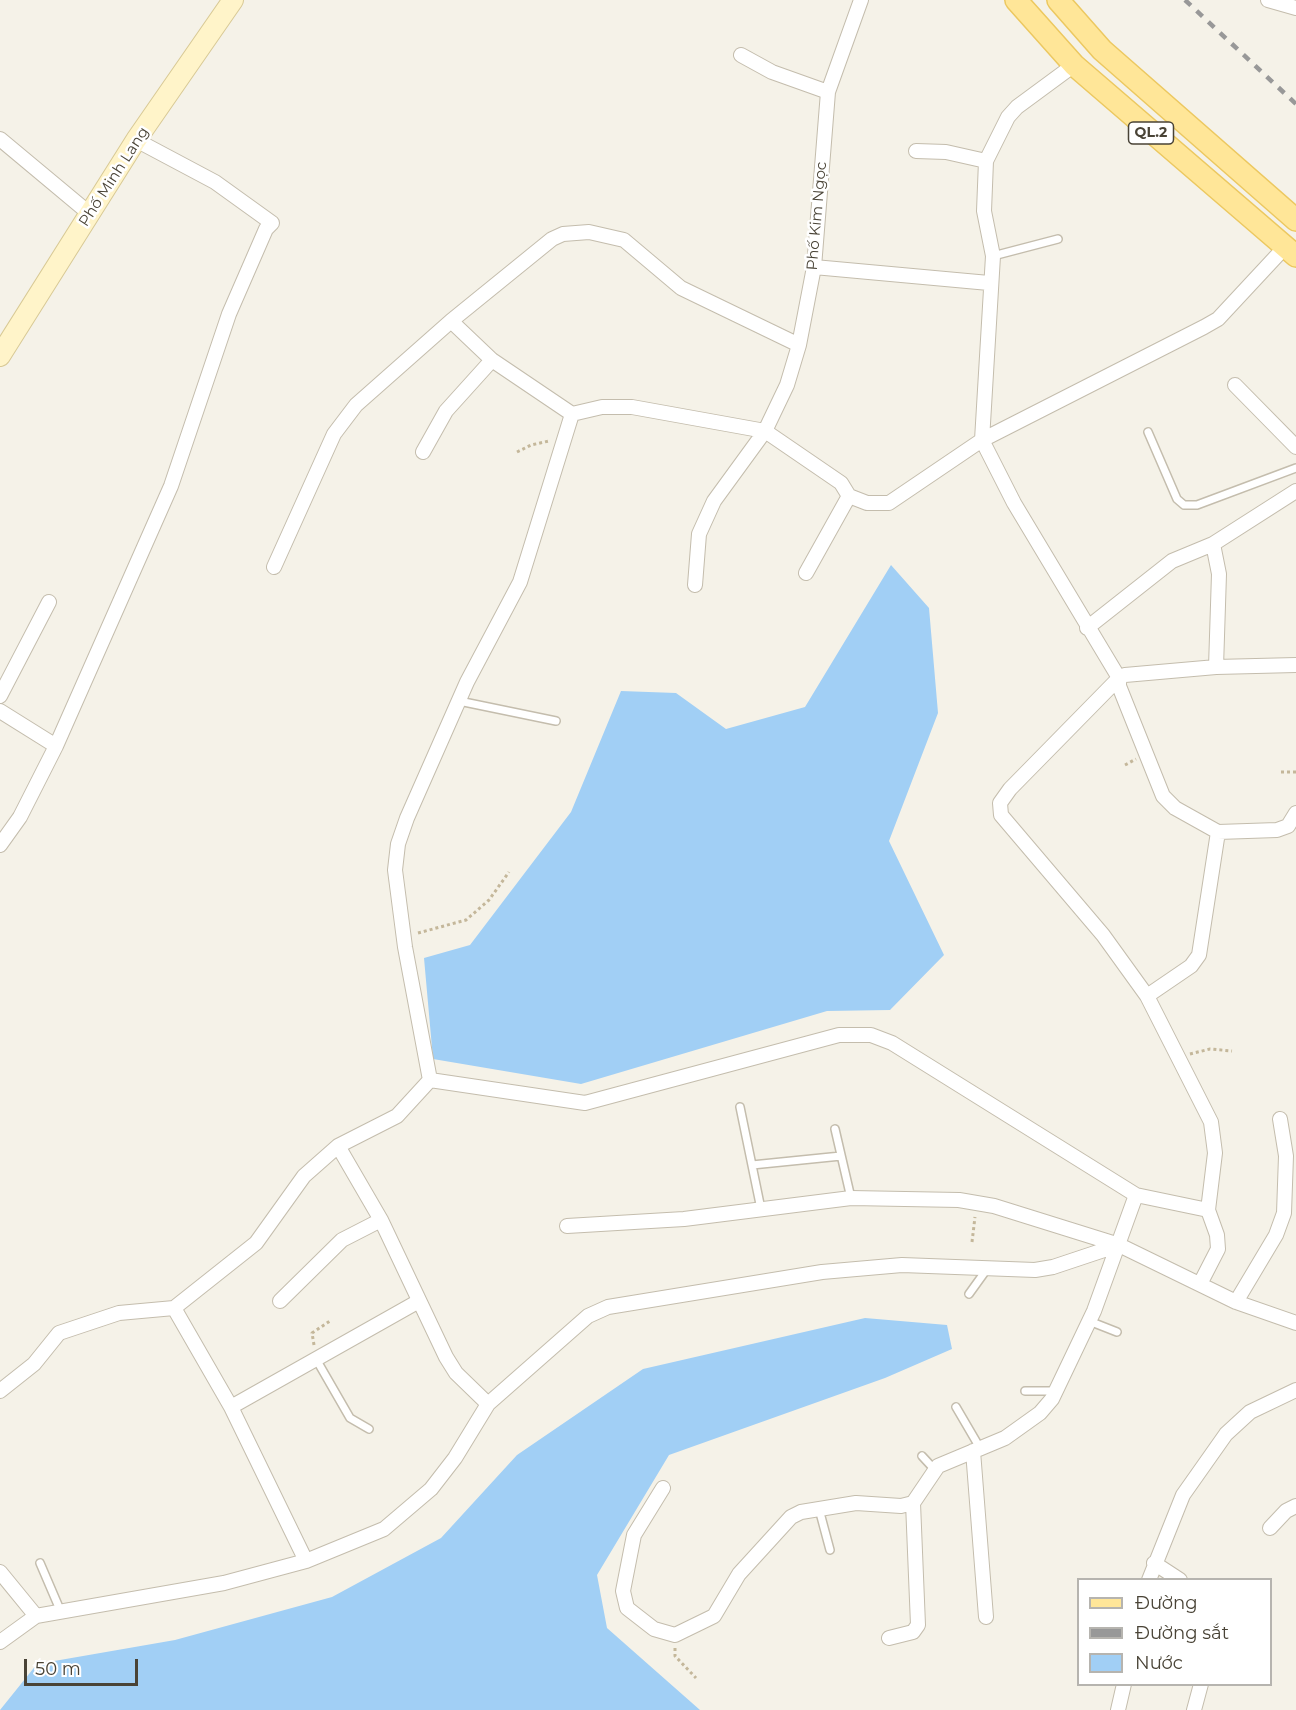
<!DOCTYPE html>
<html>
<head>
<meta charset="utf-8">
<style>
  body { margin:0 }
  #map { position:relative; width:1296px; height:1710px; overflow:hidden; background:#f5f2e8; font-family:Montserrat,sans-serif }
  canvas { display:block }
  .legend { position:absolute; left:1077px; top:1578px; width:195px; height:108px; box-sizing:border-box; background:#fff; border:2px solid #b6b4af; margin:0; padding:8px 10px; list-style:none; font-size:18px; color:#494336 }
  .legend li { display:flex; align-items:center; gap:12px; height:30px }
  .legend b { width:30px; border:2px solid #b6b4af }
  .scale { position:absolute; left:24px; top:1659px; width:114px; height:27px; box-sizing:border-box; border:3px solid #494336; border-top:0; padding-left:8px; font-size:18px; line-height:21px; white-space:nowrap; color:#494336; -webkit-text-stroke:4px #fff; paint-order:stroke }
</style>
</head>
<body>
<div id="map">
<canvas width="1296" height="1710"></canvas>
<ul class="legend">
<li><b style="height:8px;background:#ffe698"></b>Đường</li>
<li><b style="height:8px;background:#989898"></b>Đường sắt</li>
<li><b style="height:16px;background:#a1cff5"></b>Nước</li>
</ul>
<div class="scale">50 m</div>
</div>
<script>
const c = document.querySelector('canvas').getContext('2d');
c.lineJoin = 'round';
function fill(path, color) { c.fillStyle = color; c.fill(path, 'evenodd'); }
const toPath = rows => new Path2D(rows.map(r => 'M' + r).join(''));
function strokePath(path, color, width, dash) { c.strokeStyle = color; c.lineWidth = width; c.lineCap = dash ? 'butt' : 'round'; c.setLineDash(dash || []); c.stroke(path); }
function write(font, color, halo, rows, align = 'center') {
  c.font = font + ' Montserrat,sans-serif'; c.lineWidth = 5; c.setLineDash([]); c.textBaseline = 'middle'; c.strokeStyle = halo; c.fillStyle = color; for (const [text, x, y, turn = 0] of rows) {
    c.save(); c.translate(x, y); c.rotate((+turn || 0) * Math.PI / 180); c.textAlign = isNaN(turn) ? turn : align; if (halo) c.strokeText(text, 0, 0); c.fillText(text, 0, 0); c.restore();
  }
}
const water = toPath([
  [891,565,929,608,938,713,889,841,944,955,890,1010,827,1011,581,1084,433,1059,424,958,470,945,571,812,621,691,676,693,726,729,805,707],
  [865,1318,947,1325,952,1349,885,1378,669,1455,597,1575,607,1628,700,1710,0,1710,37,1664,175,1640,332,1597,441,1538,517,1455,643,1369]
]);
const path = toPath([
  [517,452,531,445,549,441],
  [1125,765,1136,759],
  [1281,772,1296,772],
  [418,933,466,920,489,900,509,872],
  [1190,1054,1210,1049,1232,1051],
  [972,1242,975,1217],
  [314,1345,312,1333,330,1321],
  [675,1648,675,1656,696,1678]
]);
const lane = toPath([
  [993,256,1058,239],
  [1148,432,1177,499,1184,505,1197,505,1296,468],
  [459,701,556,721],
  [740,1107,761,1209],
  [835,1129,851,1198],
  [752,1165,841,1156],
  [969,1294,987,1269],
  [1089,1321,1117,1332],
  [316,1359,350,1418,369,1429],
  [1025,1391,1057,1391],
  [956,1407,980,1448],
  [922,1456,934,1469],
  [819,1509,830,1550],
  [40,1563,61,1612]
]);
const street = toPath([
  [1268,0,1296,8],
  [741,55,772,72,828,92],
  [1074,65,1017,107,1008,117,986,161,984,211,993,256,982,440,1014,503,1119,678,1119,686,1163,796,1175,808,1218,832,1277,830,1288,826,1296,813],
  [0,139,90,214],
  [916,151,946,152,986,161],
  [814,267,989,283],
  [451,321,492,360,572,414,602,407,632,407,765,431,841,483,849,496,806,573],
  [1235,385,1296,447],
  [423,452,446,411,492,360],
  [849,496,867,503,889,503,982,440,1204,327,1218,319,1285,247],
  [1213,544,1219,574,1216,667],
  [274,567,334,434,356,405,451,321,552,239,563,234,589,232,624,240,681,288,799,345],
  [695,585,699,534,714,501,765,431,787,385,799,345,814,267,828,92,861,0],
  [1087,628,1172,561,1213,544,1296,491],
  [0,696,49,602],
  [0,711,56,746],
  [0,845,20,817,56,746,171,486,229,314,266,229,272,223,215,182,136,140],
  [1147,996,1191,966,1199,955,1218,832],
  [430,1080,585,1103,839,1035,871,1035,892,1043,1136,1195,1208,1210],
  [430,1080,405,947,395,870,398,844,407,818,467,682,520,582,572,414],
  [338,1146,381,1220,446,1357,456,1373,488,1404],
  [567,1226,684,1219,851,1198,959,1200,994,1206,1119,1245,1236,1302,1296,1323],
  [1200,1284,1218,1249,1217,1235,1208,1210,1215,1153,1211,1122,1147,996,1103,935,1001,815,1000,803,1010,789,1119,678,1125,675,1216,667,1296,665],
  [280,1301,342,1240,381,1220],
  [1236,1302,1276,1235,1284,1213,1286,1156,1280,1119],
  [174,1308,231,1407,306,1561],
  [0,1391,34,1364,59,1333,119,1313,174,1308,256,1243,304,1176,338,1146,397,1116,430,1080],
  [231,1407,419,1301],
  [973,1451,986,1617],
  [663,1488,634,1535,623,1591,627,1608,654,1629,675,1635,714,1616,739,1574,791,1517,801,1512,856,1503,901,1506,913,1503],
  [1270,1528,1286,1511,1296,1506],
  [1154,1563,1180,1580],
  [0,1572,36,1616],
  [1149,1580,1183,1495,1226,1434,1250,1412,1296,1390],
  [889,1638,913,1632,918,1625,913,1503,938,1466,1005,1438,1040,1413,1052,1399,1094,1311,1136,1195],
  [0,1642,36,1616,224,1583,306,1561,384,1529,431,1489,455,1458,488,1404,588,1316,608,1307,822,1272,902,1265,1035,1270,1053,1267,1119,1245],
  [1118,1710,1124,1684],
  [1194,1710,1201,1684]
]);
const secondary = toPath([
  [0,356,136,140,233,0]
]);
const primary = toPath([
  [1016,0,1074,65,1296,256],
  [1058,0,1102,50,1296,220]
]);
const rail = toPath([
  [1185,0,1296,104]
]);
const shields = [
  [1151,133,45]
];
const shieldNames = [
  ["QL.2",1151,133]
];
const streetNames = [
  ["Phố Minh Lang",114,177,-57],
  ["Phố Kim Ngọc",817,216,-85]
];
fill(water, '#a1cff5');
strokePath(lane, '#c4bdad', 10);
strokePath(street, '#c4bdad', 16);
strokePath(secondary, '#d8c995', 22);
strokePath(primary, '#ecc860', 24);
strokePath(path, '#c4b79a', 3, [3, 3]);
strokePath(lane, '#fff', 7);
strokePath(street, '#fff', 14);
strokePath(secondary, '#fff4c9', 20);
strokePath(primary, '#ffe698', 21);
strokePath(rail, '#989898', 4.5, [8, 8]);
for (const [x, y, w] of shields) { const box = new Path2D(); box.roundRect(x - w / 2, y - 11, w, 22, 4.5); c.fillStyle = '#fff'; c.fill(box); strokePath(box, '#494336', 1.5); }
write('bold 14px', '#494336', null, shieldNames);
write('15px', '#494336', '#fff', streetNames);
</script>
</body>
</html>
